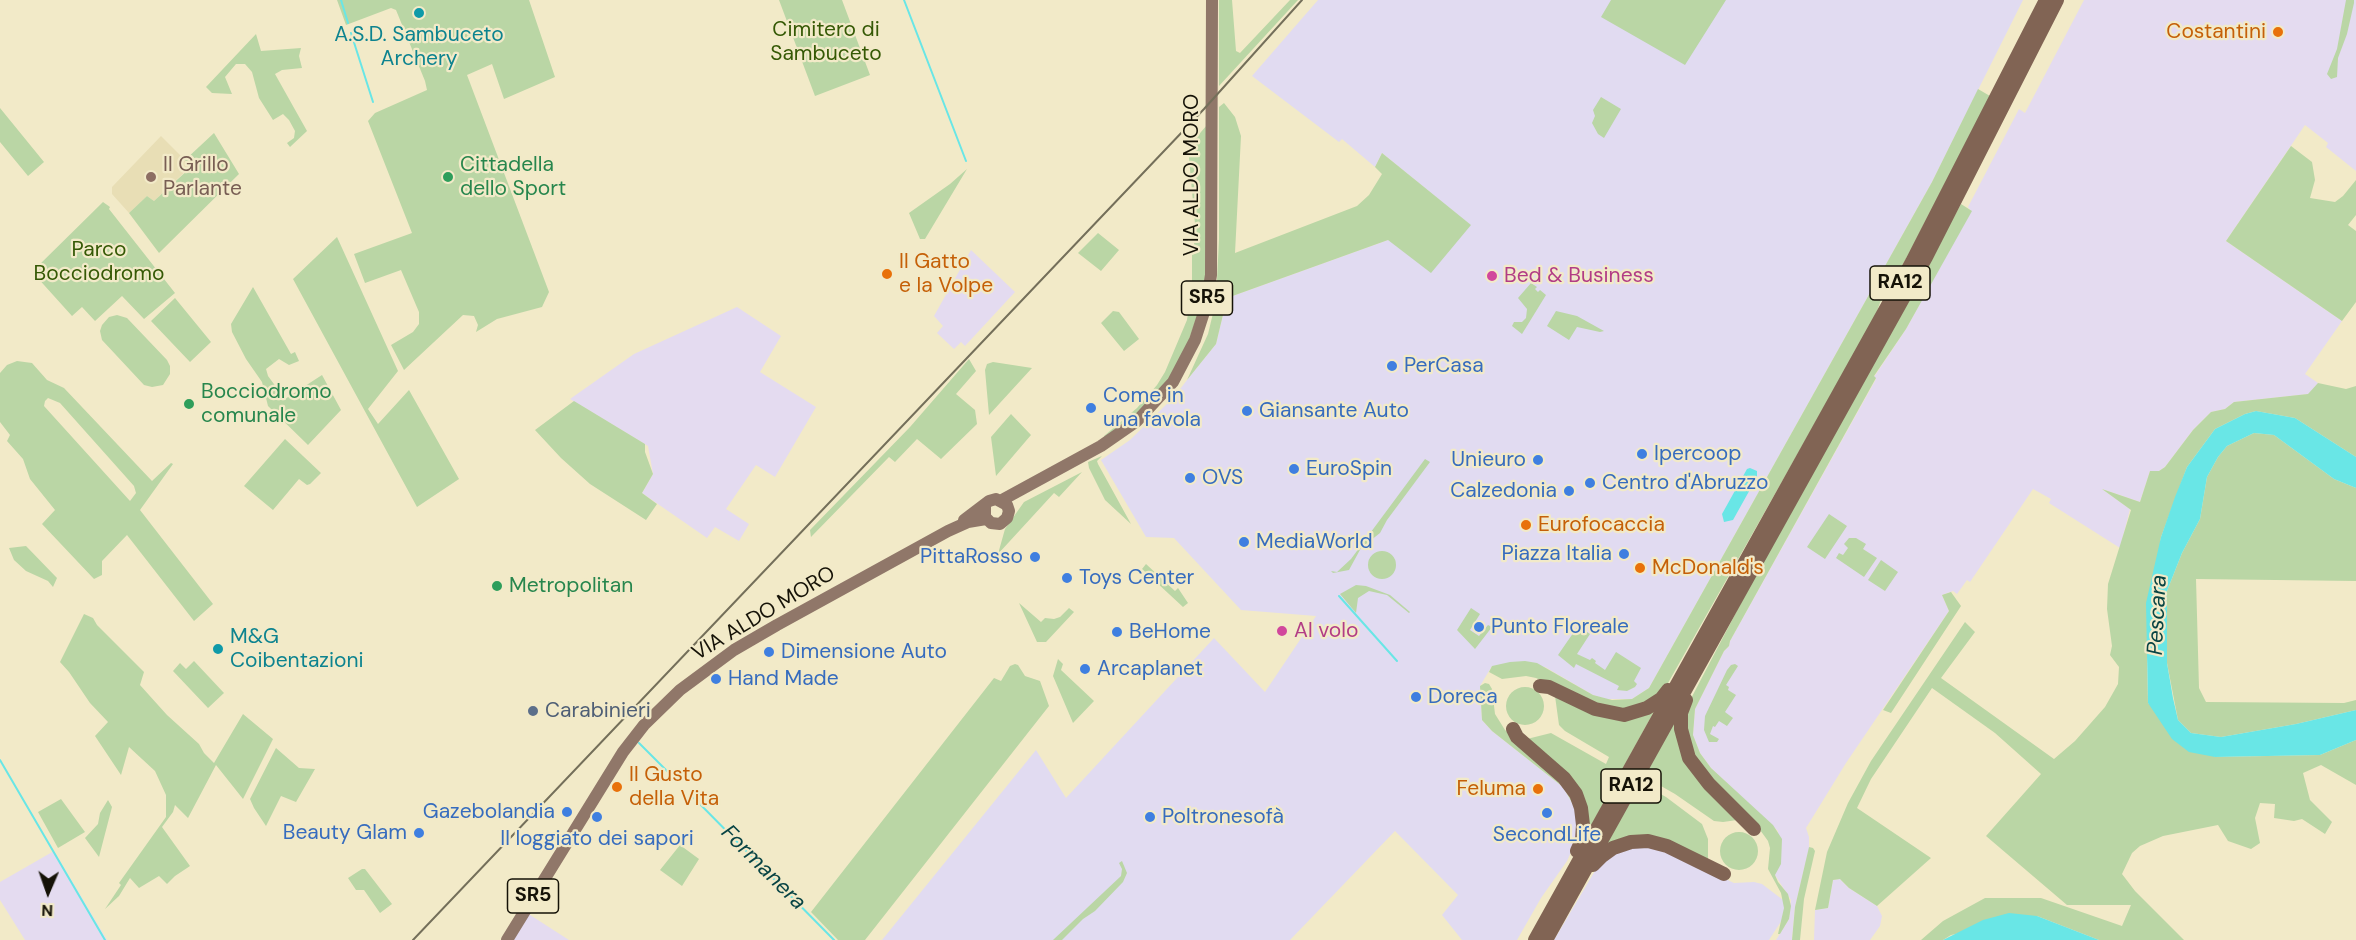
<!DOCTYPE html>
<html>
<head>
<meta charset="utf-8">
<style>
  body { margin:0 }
  #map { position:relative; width:2356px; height:940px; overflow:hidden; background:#f2eac8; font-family:"DM Sans",sans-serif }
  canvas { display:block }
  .north { position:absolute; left:18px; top:862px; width:60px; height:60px; -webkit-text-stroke:4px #f2eac8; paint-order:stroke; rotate:182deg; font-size:16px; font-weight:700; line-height:24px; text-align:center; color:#151207 }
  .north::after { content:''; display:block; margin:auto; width:21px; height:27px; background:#151207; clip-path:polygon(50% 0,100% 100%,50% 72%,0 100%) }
</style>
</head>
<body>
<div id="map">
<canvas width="2356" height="940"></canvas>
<div class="north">N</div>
</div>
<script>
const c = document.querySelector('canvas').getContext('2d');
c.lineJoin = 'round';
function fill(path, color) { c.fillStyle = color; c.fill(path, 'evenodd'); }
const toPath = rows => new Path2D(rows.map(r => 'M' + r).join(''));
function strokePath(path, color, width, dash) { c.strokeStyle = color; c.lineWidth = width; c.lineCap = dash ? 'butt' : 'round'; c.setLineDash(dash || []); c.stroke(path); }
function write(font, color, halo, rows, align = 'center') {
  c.font = font + ' "DM Sans",sans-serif'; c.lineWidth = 4.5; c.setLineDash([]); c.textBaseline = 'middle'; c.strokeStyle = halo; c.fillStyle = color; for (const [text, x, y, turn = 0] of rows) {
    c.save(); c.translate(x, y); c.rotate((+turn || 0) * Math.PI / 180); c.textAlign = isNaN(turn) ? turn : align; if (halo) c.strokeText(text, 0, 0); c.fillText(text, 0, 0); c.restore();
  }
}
const commercial = toPath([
  [1318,0,2023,0,1932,182,1649,688,1632,699,1605,699,1593,695,1545,667,1492,666,1480,686,1482,720,1492,731,1563,787,1574,806,1580,832,1567,861,1541,898,1517,940,1462,940,1442,915,1458,895,1395,831,1290,940,882,940,1036,750,1066,798,1214,638,1265,692,1316,616,1241,610,1174,538,1146,537,1101,460,1130,440,1174,397,1187,380,1216,344,1227,298,1388,240,1470,225,1382,153,1375,167,1342,139,1339,142,1252,76],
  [1655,846,1734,883,1754,882,1762,884,1791,906,1769,940,1554,940,1602,859,1626,848]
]);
const industrial = toPath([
  [2084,0,2356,0,2356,171,2326,147,2328,143,2305,125,2226,241,2342,321,2305,374,2318,383,2309,394,2234,402,2225,409,2211,412,2193,430,2165,467,2159,471,2150,471,2140,502,2102,489,2130,509,2120,548,2049,503,2051,499,2033,489,1970,582,1967,580,1957,594,1953,591,1942,595,1949,611,1846,763,1806,828,1809,837,1809,849,1795,907,1792,940,1776,940,1789,919,1791,900,1775,875,1778,831,1711,768,1700,753,1693,735,1695,709,1724,651,1729,646,1730,641,1876,379,1874,377,1906,329,1971,211,1968,207,2019,109,2025,113],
  [971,250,1015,292,965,346,961,342,954,349,937,333,943,326,934,316],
  [737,307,781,336,760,372,816,407,775,477,756,465,726,509,749,524,739,541,715,527,707,538,642,493,653,474,648,446,570,399,634,354],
  [54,851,107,940,25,940,0,900,0,882],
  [1840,879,1849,888,1877,906,1882,916,1880,926,1870,940,1814,940,1815,910,1828,908,1833,880],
  [527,913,569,940,511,940]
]);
const built = toPath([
  [161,136,191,166,154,201,147,196,129,213,112,194,112,187]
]);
const green = toPath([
  [337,0,529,0,555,77,504,99,492,64,467,75,549,292,542,307,497,319,476,332,478,325,474,316,463,315,404,370,391,345,413,332,419,324,419,312,401,270,365,283,354,254,412,233,368,121,375,113,427,90,425,81,396,10,391,8,346,25],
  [779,0,842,0,870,75,815,96],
  [1219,0,1232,0,1236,51,1240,53,1290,0,1298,0,1219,86],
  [1611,0,1726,0,1685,65,1601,17],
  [2346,0,2354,0,2354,3,2347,34,2338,58,2337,77,2331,79,2327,74,2337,49],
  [256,34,261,51,301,48,299,56,302,68,282,70,275,74,307,131,290,147,287,143,294,138,295,131,289,120,283,114,273,120,259,98,252,72,245,64,236,64,225,77,232,94,212,93,206,87],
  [1978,89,1990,96,1906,259,1883,294,1875,317,1668,683,1655,699,1615,712,1536,678,1526,676,1502,679,1489,672,1492,666,1510,662,1525,661,1537,663,1593,695,1612,700,1632,699,1649,688,1932,182],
  [1601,97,1621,109,1604,138,1598,134,1592,123,1595,116,1593,110],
  [1224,103,1235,117,1241,136,1235,253,1357,206,1369,195,1382,174,1375,167,1382,153,1471,225,1431,273,1388,240,1227,298,1216,344,1187,380,1208,334,1216,301,1219,239,1219,107],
  [0,108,44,162,28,176,0,142],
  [1207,125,1206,270,1204,295,1180,367,1150,405,1106,440,1104,436,1137,408,1157,385,1165,372,1187,320,1192,287,1192,253,1196,235,1188,147],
  [214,133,239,174,159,253,129,213,147,196,154,201,191,167,185,160],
  [2291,146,2312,162,2315,180,2310,198,2335,202,2343,196,2356,180,2356,215,2348,225,2356,231,2356,302,2342,321,2226,241],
  [967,169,925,239,920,239,909,213,950,184],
  [103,202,110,207,109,209,175,293,144,319,122,296,95,321,82,307,72,316,35,275,37,267],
  [1961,204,1972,211,1906,329,1874,376,1876,378,1730,641,1729,646,1724,651,1695,709,1693,735,1700,753,1711,768,1773,825,1782,839,1781,864,1775,875,1778,882,1788,894,1791,906,1789,919,1780,934,1778,934,1784,908,1781,893,1768,869,1770,848,1768,841,1755,823,1707,776,1690,753,1686,708,1762,563],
  [1098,233,1119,250,1101,271,1078,253],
  [337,237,398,371,368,409,378,424,409,390,459,479,417,507,293,279],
  [1531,283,1537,287,1535,289,1538,292,1540,290,1546,295,1522,334,1512,326,1514,322,1522,322,1526,318,1527,309,1518,298],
  [253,287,291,354,295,352,299,361,289,365,279,359,266,369,268,376,285,399,322,375,341,410,308,445,268,406,262,382,246,359,232,332,231,324],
  [175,298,211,342,190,362,151,321],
  [1113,311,1119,312,1139,339,1124,351,1101,323],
  [1556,311,1577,316,1604,331,1600,332,1577,327,1569,340,1547,326],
  [117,315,127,318,167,360,170,366,170,374,163,385,152,387,144,385,102,340,100,331,102,325,109,317],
  [969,359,976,371,956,394,975,410,977,424,941,459,917,439,895,462,889,457,811,537,810,530,910,427],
  [17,361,32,363,47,380,64,388,152,481,171,463,173,464,140,510,213,604,194,621,127,535,102,561,102,575,94,579,42,524,55,510,30,479,23,459,7,441,10,435,0,422,0,373,7,365],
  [48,398,60,403,134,486,136,493,130,501,44,406,45,401],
  [993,362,1032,368,989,415,985,370,987,364],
  [2318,383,2346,389,2356,386,2356,457,2295,418,2256,411,2245,414,2215,429,2187,467,2161,537,2147,663,2148,703,2215,757,2320,755,2356,740,2356,785,2321,765,2303,773,2310,800,2332,822,2325,834,2302,819,2294,821,2274,818,2275,804,2260,803,2255,818,2260,843,2251,849,2228,841,2218,825,2163,836,2140,846,2132,853,2122,874,2135,891,2184,940,2099,940,2037,916,1951,935,1943,940,1921,940,1943,921,1985,898,2041,898,2122,926,2131,905,2067,905,1986,836,2041,774,1995,733,1932,688,1871,779,1857,808,1931,858,1877,906,1849,888,1840,879,1833,880,1828,908,1815,910,1827,852,1848,803,1871,761,1965,622,1975,632,1941,678,2054,759,2075,741,2105,707,2118,684,2119,667,2110,655,2112,646,2107,609,2108,584,2131,510,2102,489,2140,502,2150,471,2159,471,2165,467,2193,430,2211,412,2225,409,2234,402,2308,394],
  [574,401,645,444,645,452,653,474,642,493,657,504,646,520,590,484,561,458,535,430],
  [1011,414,1031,435,996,476,991,437],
  [2254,433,2274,435,2334,479,2356,488,2356,581,2196,579,2199,688,2206,702,2344,703,2356,700,2356,710,2296,724,2221,737,2191,733,2178,720,2167,663,2167,591,2182,553,2200,519,2207,477,2218,457,2227,446],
  [285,439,321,473,310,484,307,485,299,479,273,510,244,486],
  [1102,456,1097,461,1098,464,1131,524,1105,500,1089,468,1088,462],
  [1425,459,1430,462,1387,520,1380,533,1361,548,1349,570,1333,573,1331,571,1337,572,1351,559],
  [1082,472,1059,497,1054,493,998,554,1005,529,1024,502],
  [1829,514,1847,526,1825,559,1807,547],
  [1849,538,1856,538,1866,544,1863,549,1877,558,1864,577,1836,558,1839,553,1843,555,1848,548,1844,544],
  [26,546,57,578,53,587,48,581,26,571,14,560,9,548],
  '1368 565a14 14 0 1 1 28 0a14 14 0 1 1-28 0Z',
  [1881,560,1898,572,1885,591,1868,580],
  [1146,564,1175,591,1178,588,1188,603,1183,607,1142,569],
  [1356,585,1366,586,1390,595,1410,612,1409,613,1387,595,1369,591,1358,598,1356,613,1340,594],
  [1951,592,1961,606,1891,713,1883,710,1949,611,1942,595],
  [1019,603,1041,622,1045,618,1054,619,1060,617,1069,608,1074,612,1046,642,1037,642],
  [1471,608,1480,614,1470,630,1479,636,1488,625,1492,627,1475,649,1457,630],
  [84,614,93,618,97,625,144,672,140,685,167,715,199,744,204,753,214,763,243,714,273,739,243,799,216,765,188,818,175,805,173,812,162,827,190,866,175,876,167,884,159,876,139,888,130,878,119,896,105,909,121,885,119,883,166,817,166,795,155,771,129,747,121,775,95,736,108,722,90,703,69,672,60,662],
  [1578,626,1590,634,1577,654,1590,660,1592,658,1596,661,1595,663,1605,670,1616,652,1641,668,1634,681,1637,684,1635,687,1627,691,1617,690,1619,686,1576,664,1574,668,1558,655],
  [1058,659,1063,664,1061,670,1094,701,1073,723,1053,676],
  [194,661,224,693,208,708,173,671,180,663,186,669],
  [1015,664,1018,665,1025,676,1040,681,1049,706,865,940,838,940,811,912,994,678,1001,681,1010,666],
  [1735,664,1738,666,1726,685,1729,687,1728,690,1736,695,1725,712,1733,718,1727,726,1719,721,1715,727,1713,726,1710,734,1719,739,1717,742,1709,742,1704,730,1705,716,1727,670,1731,665],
  [1485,683,1489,684,1492,689,1495,714,1505,730,1553,772,1574,796,1577,823,1574,806,1563,787,1492,731,1482,720,1480,686],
  '1506 706a19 19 0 1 1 38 0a19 19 0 1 1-38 0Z',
  [1555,696,1587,710,1656,708,1588,831,1587,820,1527,739,1551,733,1606,764,1609,757,1565,731,1559,725],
  [1676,719,1678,736,1737,820,1723,822,1714,821,1675,794,1647,778,1644,785,1666,797,1702,824,1708,839,1708,861,1667,843,1606,848,1606,843],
  [276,748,299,768,315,769,296,802,281,796,266,826,254,808,250,799],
  [61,799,85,832,58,848,38,812],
  [108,800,112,807,99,857,85,838,98,824,100,813],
  '1720 851a19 19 0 1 1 38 0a19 19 0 1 1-38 0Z',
  [680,845,699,859,682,886,660,870],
  [1809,847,1813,848,1815,851,1804,899,1800,940,1792,940,1795,907],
  [1122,861,1127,873,1123,882,1095,911,1083,919,1062,940,1053,940,1121,876,1122,869,1119,863],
  [362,869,365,869,392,904,380,913,364,890,356,890,348,878]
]);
const water = toPath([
  [2256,411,2295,418,2356,457,2356,488,2334,479,2274,435,2254,433,2227,446,2218,457,2207,477,2200,519,2182,553,2167,591,2167,663,2173,698,2178,720,2191,733,2221,737,2296,724,2356,710,2356,740,2320,755,2215,757,2189,752,2172,739,2148,703,2146,603,2161,537,2175,497,2187,467,2215,429,2245,414],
  [1750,468,1757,471,1757,477,1733,520,1724,522,1722,514,1747,469],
  [2009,913,2037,916,2099,940,1943,940,1983,920]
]);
const stream = toPath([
  [341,0,348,23],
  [904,0,966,161],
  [351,33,373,102],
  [1339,596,1397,661],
  [639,743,676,780],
  [0,760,105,940],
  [691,795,834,940]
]);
const primary = toPath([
  [1002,500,1101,446,1137,421,1173,382,1195,340,1206,306,1211,275,1212,0],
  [964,520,989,501,996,499,1007,505,1009,511,1007,518,1000,524,991,523,985,517,985,507],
  [507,940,623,752,644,725,680,690,734,650,777,625,948,531,968,522,986,519]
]);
const highway = toPath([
  [1540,686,1549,687,1595,709,1624,715,1647,708,1661,699,1668,690],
  [1686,700,1681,713,1681,729,1689,758,1709,784,1754,829],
  [1513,729,1517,737,1564,778,1576,794,1581,808,1583,825,1582,840,1577,851],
  [1593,865,1602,856,1613,848,1631,842,1648,841,1667,846,1724,874],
  [1535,940,1912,262,2046,0],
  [1546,940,1926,257,2057,0]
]);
const rail = toPath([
  [413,940,1204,109,1302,0]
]);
const markers = [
  [419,13,6,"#0f9aa8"],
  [2278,32,6,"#e8710a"],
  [151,177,6,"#8d6e63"],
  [448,177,6,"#2e9e5b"],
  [887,274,6,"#e8710a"],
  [1492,276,6,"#d1479c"],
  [1392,366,6,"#3f7fe0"],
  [189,404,6,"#2e9e5b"],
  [1091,408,6,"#3f7fe0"],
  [1247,411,6,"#3f7fe0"],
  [1642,454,6,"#3f7fe0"],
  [1538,460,6,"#3f7fe0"],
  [1294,469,6,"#3f7fe0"],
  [1190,478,6,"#3f7fe0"],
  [1590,483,6,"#3f7fe0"],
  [1569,491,6,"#3f7fe0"],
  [1526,525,6,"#e8710a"],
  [1244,542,6,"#3f7fe0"],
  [1624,554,6,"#3f7fe0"],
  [1035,557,6,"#3f7fe0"],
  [1640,568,6,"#e8710a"],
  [1067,578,6,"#3f7fe0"],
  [497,586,6,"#2e9e5b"],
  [1479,627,6,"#3f7fe0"],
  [1282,631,6,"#d1479c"],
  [1117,632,6,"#3f7fe0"],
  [218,649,6,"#0f9aa8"],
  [769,652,6,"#3f7fe0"],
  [1085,669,6,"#3f7fe0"],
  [716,679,6,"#3f7fe0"],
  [1416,697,6,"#3f7fe0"],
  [533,711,6,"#5c6f8a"],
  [617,787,6,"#e8710a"],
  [1538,789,6,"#e8710a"],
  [567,812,6,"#3f7fe0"],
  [1547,813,6,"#3f7fe0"],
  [597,817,6,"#3f7fe0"],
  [1150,817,6,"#3f7fe0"],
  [419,833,6,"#3f7fe0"]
];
const shields = [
  [1900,283,60],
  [1207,298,51],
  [1631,786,60],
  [533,896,51]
];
const shieldNames = [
  ["RA12",1900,283],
  ["SR5",1207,298],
  ["RA12",1631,786],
  ["SR5",533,896]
];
const parkNames = [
  ["Cimitero di",826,30],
  ["Sambuceto",826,54],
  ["Parco",99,250],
  ["Bocciodromo",99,274]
];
const foodNames = [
  ["Costantini",2266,32,"right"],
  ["Il Gatto",899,262],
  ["e la Volpe",899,286],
  ["Eurofocaccia",1538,525],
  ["McDonald's",1652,568],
  ["Il Gusto",629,775],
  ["della Vita",629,799],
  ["Feluma",1526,789,"right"]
];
const cultureNames = [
  ["A.S.D. Sambuceto",419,35],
  ["Archery",419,59],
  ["M&G",230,637,"left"],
  ["Coibentazioni",230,661,"left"]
];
const educationNames = [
  ["Il Grillo",163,165],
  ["Parlante",163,189]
];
const leisureNames = [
  ["Cittadella",460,165],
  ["dello Sport",460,189],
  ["Bocciodromo",201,392],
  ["comunale",201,416],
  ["Metropolitan",509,586]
];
const streetNames = [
  ["VIA ALDO MORO",1192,175,-90],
  ["VIA ALDO MORO",764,614,-31]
];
const hotelNames = [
  ["Bed & Business",1504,276],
  ["Al volo",1294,631]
];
const shopNames = [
  ["PerCasa",1404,366],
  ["Come in",1103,396],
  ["una favola",1103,420],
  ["Giansante Auto",1259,411],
  ["Ipercoop",1654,454],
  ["Unieuro",1526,460,"right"],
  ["EuroSpin",1306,469],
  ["OVS",1202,478],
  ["Centro d'Abruzzo",1602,483],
  ["Calzedonia",1557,491,"right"],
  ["MediaWorld",1256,542],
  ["Piazza Italia",1612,554,"right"],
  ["PittaRosso",1023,557,"right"],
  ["Toys Center",1079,578],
  ["Punto Floreale",1491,627],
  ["BeHome",1129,632],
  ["Dimensione Auto",781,652],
  ["Arcaplanet",1097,669],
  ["Hand Made",728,679],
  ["Doreca",1428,697],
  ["Gazebolandia",555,812,"right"],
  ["Poltronesofà",1162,817],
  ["Beauty Glam",407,833,"right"],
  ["SecondLife",1547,835,"center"],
  ["Il loggiato dei sapori",597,839,"center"]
];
const serviceNames = [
  ["Carabinieri",545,711]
];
const waterNames = [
  ["Pescara",2158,615,-87],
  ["Formanera",763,868,45]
];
fill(commercial, '#e1dbf1');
fill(industrial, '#e4dbf0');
fill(built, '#e8deb5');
fill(green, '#bad6a5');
fill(water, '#69e6e6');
strokePath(stream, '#69e6e6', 2);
strokePath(primary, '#907769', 12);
strokePath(highway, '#816454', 14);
strokePath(rail, '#746f5a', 2);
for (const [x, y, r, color] of markers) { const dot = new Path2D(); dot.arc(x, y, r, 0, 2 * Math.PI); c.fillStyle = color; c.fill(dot); strokePath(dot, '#f2eac8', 2); }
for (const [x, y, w] of shields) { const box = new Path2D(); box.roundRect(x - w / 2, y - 17, w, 34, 4.5); c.fillStyle = '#f2eac8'; c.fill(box); strokePath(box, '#151207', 1.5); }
write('bold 20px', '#151207', null, shieldNames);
write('21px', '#355905', '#f2eac8', parkNames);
write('21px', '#c56008', '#f2eac8', foodNames, 'left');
write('21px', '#0d838f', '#f2eac8', cultureNames);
write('21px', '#785e54', '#f2eac8', educationNames, 'left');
write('21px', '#27864d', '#f2eac8', leisureNames, 'left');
write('21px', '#151207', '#f2eac8', streetNames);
write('21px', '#b23c85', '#f2eac8', hotelNames, 'left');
write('21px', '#366cbe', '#f2eac8', shopNames, 'left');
write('21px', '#4e5e75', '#f2eac8', serviceNames, 'left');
write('italic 22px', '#084444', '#f2eac8', waterNames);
</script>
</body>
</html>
